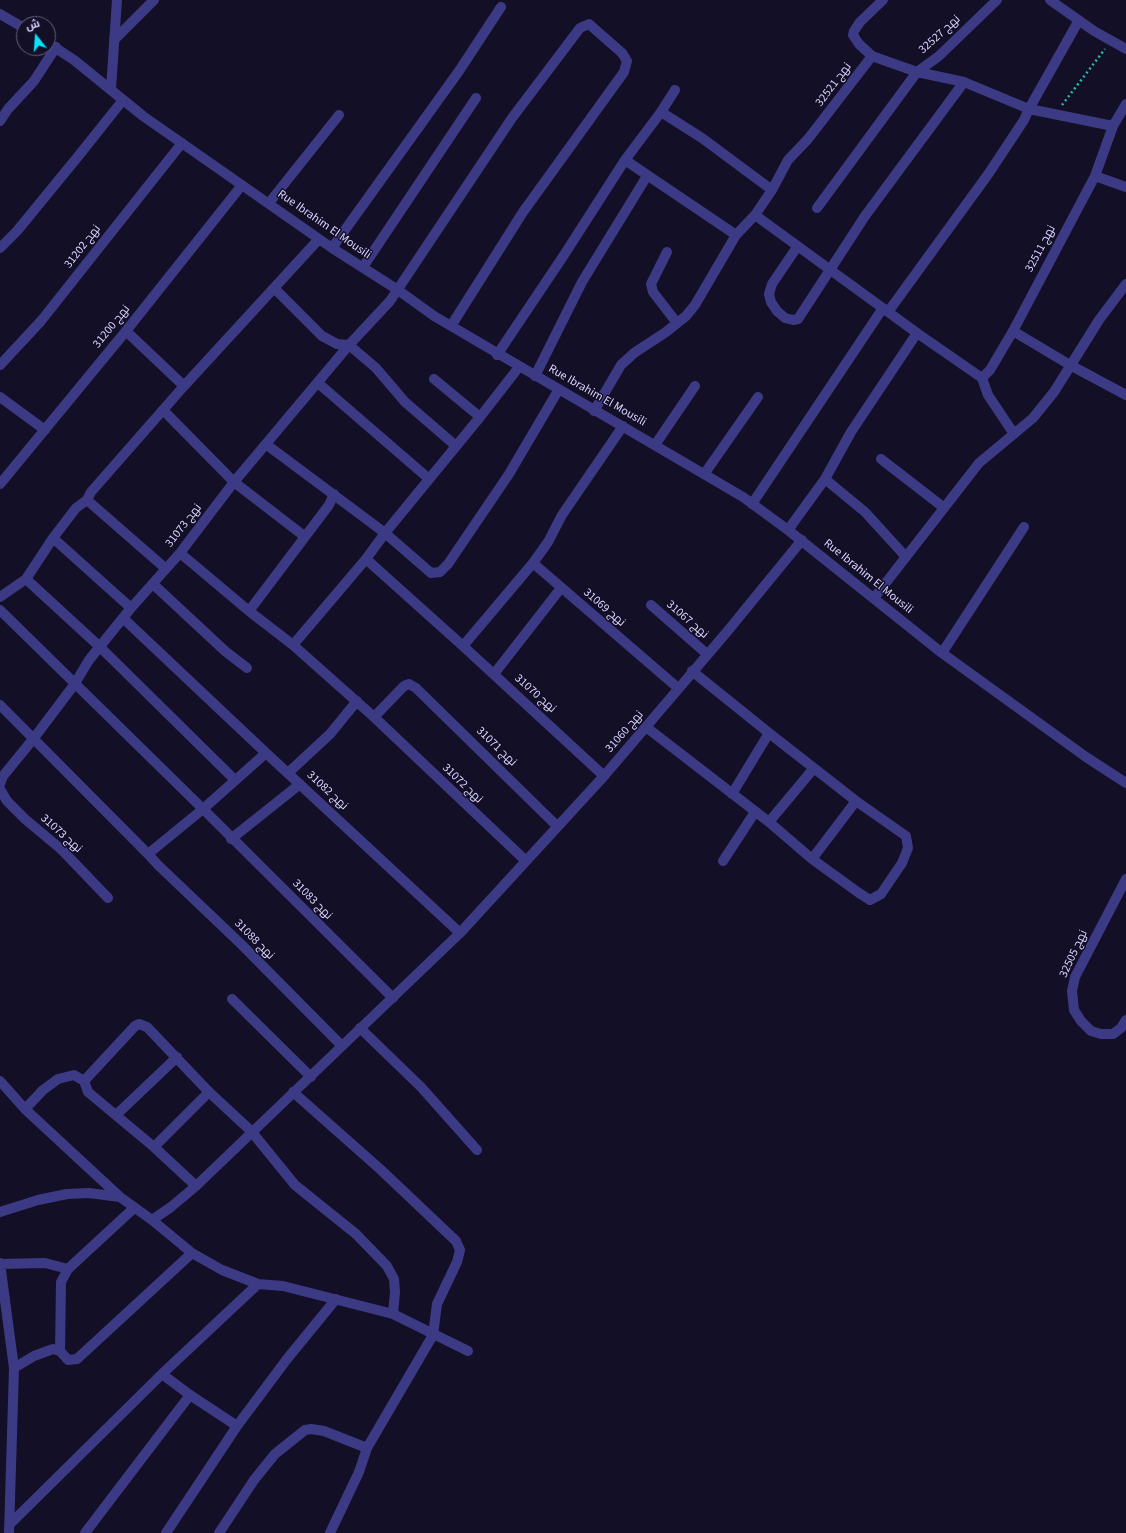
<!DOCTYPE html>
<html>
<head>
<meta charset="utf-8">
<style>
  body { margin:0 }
  #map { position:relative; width:1126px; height:1533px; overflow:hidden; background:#130f26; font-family:"Source Sans 3",Cairo,sans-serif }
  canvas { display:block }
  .north { position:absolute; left:16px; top:16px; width:40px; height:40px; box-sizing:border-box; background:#130f26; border:1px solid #625e7d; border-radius:50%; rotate:343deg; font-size:11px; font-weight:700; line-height:16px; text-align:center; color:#d9d4ff }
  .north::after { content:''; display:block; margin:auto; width:14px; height:18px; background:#00e5ff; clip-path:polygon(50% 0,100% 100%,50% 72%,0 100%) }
</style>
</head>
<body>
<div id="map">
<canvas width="1126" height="1533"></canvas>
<div class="north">ش</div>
</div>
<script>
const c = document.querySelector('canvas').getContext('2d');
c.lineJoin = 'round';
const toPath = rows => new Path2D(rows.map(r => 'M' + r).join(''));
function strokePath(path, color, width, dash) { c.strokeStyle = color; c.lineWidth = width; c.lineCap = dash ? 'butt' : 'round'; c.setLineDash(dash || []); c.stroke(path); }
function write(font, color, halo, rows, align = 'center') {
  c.font = font + ' "Source Sans 3",Cairo,sans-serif'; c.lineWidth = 3; c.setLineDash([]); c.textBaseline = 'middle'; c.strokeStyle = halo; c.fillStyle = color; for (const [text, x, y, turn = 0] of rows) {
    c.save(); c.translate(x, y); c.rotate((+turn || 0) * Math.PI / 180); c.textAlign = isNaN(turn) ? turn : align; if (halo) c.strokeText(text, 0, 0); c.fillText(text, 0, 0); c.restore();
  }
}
const path = toPath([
  [1062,105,1105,49]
]);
const minor = toPath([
  [1050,0,1094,31,1126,49],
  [0,14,24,28],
  [1079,20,1029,109,1113,126],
  [114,40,154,0],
  [48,43,74,60,143,116,332,248,398,290,434,316,743,497,788,530,942,653,1086,757,1126,783],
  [872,56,917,72,964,82,1029,109,1024,120,989,173,888,312],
  [111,89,117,0],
  [0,121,8,109,34,81,56,47],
  [625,160,736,235],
  [1095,176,1126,187],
  [772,190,788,160,808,139,872,56,859,44,853,35,854,31,860,22,883,0],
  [269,203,339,115],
  [817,208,917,72,939,56,997,0],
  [755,215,917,333,982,378,988,395,1014,434],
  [797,247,772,284,769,294,771,302,777,311,785,318,793,320,798,319,865,216,964,82],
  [0,248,17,231,80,154,123,100],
  [332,248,459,71,501,7],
  [667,252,651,284,653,292,677,323],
  [363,267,476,98],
  [274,288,322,336,337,344,349,345,376,368,405,402,456,446],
  [126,331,184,386],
  [1013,331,1070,365,1126,395],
  [497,355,564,255,625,160,661,112,675,90],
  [0,365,41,321,182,143],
  [519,367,480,417,385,533,431,573,440,572,448,564,509,474,559,389],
  [535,376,582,282,647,176],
  [982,378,990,370,1013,331,1095,176,1113,126,1126,104],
  [434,379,480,417],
  [318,383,428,478],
  [0,397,45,430],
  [163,410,234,482,304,536],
  [594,411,621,365,634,353,666,332,686,316,695,305,736,235,755,215,772,190,702,138,661,112],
  [267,445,385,533,366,559,463,646],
  [655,445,695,386],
  [881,459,943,507],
  [705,473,758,397],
  [825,479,865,512,906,557],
  [0,484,126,331,242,185],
  [87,500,165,568],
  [752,504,883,308],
  [788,530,825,479,851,432,917,333],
  [53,538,26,579,100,647,235,780],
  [180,553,249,611,329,505,334,494],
  [366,559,293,645,374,717,404,686,409,684,416,688,557,826],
  [533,563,678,688],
  [153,584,225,651,247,668],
  [0,597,26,579],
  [874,598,979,463,1033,418,1054,392,1099,320,1126,284],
  [651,605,707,654],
  [131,608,53,538,76,508,87,500,91,492,184,386,319,239],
  [0,610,203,809,148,854],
  [249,611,293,645],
  [124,619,266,753],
  [942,653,1024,527],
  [494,674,561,588],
  [0,705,148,854,158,865,242,945,341,1045],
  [374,717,526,861],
  [646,727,769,822,812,859,859,893,870,900,881,894,902,863,908,848,906,836,856,801,769,733,692,671],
  [288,773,330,734,357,701],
  [604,776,463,646,533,563,548,542,562,515,623,426],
  [0,784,3,776,34,738,74,685,89,660,131,608,180,553,234,482,349,345,390,301,512,118,580,28,589,24,622,53,627,61,624,72,523,212,451,326],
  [0,789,7,801,25,819,62,850,108,898],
  [732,794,769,733],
  [769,822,814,768],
  [231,839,300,784],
  [812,859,856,801],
  [723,861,755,812],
  [1126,879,1075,977,1072,991,1074,1010,1081,1021,1091,1031,1101,1034,1113,1034,1121,1028,1126,1020],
  [393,998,203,809,266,753,460,933],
  [232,999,311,1077],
  [360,1028,421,1087,477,1150],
  [0,1081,25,1109,120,1197,152,1220,192,1253,222,1270,258,1284,283,1286,393,1314,468,1351],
  [84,1081,135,1026,139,1024,147,1027,209,1092,251,1131,295,1185,356,1234,387,1266,394,1279,395,1292,393,1314],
  [25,1109,43,1090,58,1079,74,1075,84,1081,88,1092,154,1147,196,1186],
  [117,1114,177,1057],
  [154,1147,209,1092],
  [0,1212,38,1200,67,1194,89,1193,120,1197],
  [152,1220,171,1207,196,1186,460,933,604,776,726,633,802,540],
  [0,1263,14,1368,9,1533],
  [0,1264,45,1263,68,1269,134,1208],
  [60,1351,61,1282,68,1269],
  [14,1368,34,1356,53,1349,60,1351,68,1360,77,1359,192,1253],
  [162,1374,190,1395,237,1426,287,1359,336,1299],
  [10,1524,162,1374,258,1284],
  [85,1533,190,1395],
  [166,1533,237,1426],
  [219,1533,254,1480,275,1454,305,1430,311,1429,324,1431,367,1448,433,1335,437,1304,457,1262,460,1250,456,1241,380,1169,293,1092],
  [330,1533,359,1472,367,1448]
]);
const streetNames = [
  ["نهج 32527",940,35,-42],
  ["نهج 32521",834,85,-53],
  ["Rue Ibrahim El Mousili",324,225,35],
  ["نهج 31202",83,247,-52],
  ["نهج 32511",1041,249,-62],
  ["نهج 31200",112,327,-51],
  ["Rue Ibrahim El Mousili",597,396,30],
  ["نهج 31073",184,526,-52],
  ["Rue Ibrahim El Mousili",868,577,39],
  ["نهج 31069",604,608,41],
  ["نهج 31067",687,620,41],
  ["نهج 31070",535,694,42],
  ["نهج 31060",625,732,-49],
  ["نهج 31071",496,747,44],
  ["نهج 31072",462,784,44],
  ["نهج 31082",327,791,43],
  ["نهج 31073",61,834,42],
  ["نهج 31083",312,900,45],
  ["نهج 31088",254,940,45],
  ["نهج 32505",1074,954,-65]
];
strokePath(path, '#2fb8b0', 2.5, [2, 3]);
strokePath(minor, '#3d3a85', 10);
write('12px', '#d9d4ff', '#130f26', streetNames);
</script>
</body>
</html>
